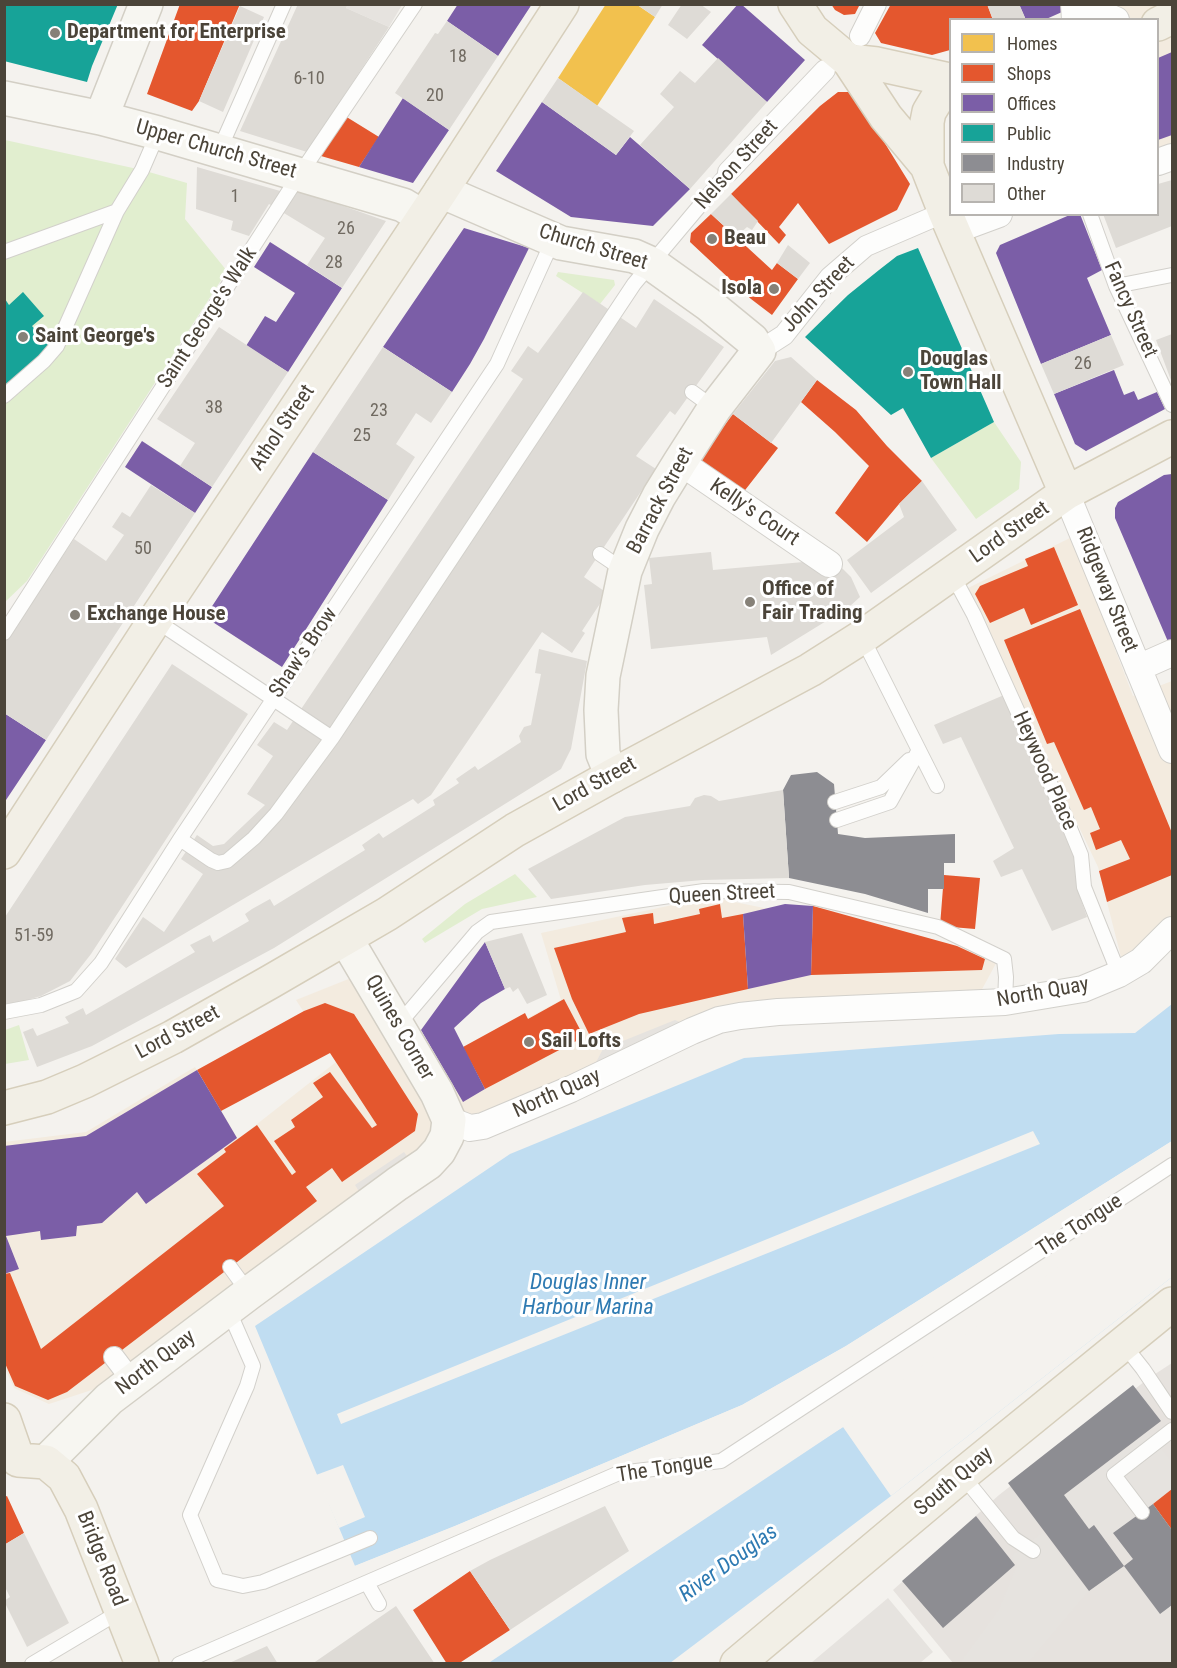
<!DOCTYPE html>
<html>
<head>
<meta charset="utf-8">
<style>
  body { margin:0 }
  #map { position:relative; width:1177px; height:1668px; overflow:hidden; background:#f4f2ee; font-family:"Roboto Condensed",sans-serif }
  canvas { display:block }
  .frame { position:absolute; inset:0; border:6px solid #4b4439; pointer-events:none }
  .legend { position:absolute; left:949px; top:18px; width:210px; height:198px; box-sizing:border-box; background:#fff; border:2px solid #b7b4b0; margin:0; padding:8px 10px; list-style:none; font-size:18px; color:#4b4439 }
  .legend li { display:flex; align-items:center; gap:12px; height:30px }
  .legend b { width:30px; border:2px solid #b7b4b0 }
</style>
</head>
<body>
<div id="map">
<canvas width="1177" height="1668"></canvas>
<div class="frame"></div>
<ul class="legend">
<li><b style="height:16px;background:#f2c14e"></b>Homes</li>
<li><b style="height:16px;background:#e4572e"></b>Shops</li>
<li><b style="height:16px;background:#7b5ea7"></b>Offices</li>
<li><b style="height:16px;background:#17a398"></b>Public</li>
<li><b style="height:16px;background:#8d8d92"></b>Industry</li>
<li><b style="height:16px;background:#dedbd6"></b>Other</li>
</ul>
</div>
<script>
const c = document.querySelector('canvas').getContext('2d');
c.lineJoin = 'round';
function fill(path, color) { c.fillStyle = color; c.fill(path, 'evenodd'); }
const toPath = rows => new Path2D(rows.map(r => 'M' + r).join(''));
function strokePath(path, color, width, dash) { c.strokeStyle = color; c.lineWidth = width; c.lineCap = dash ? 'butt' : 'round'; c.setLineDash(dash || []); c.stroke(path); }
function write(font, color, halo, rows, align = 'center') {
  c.font = font + ' "Roboto Condensed",sans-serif'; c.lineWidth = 6; c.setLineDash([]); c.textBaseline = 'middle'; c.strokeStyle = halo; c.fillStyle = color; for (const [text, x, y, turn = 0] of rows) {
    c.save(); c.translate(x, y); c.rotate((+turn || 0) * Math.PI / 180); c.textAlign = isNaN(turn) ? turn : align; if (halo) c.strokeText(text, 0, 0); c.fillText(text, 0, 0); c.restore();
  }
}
const commercial = toPath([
  [1086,5,1172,5,1172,150,1158,155,1158,20,1092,19],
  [1072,537,1133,696,1172,681,1172,929,1145,947,1121,957,1098,867,966,589],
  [710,897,1000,956,980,993,716,1014,508,1101,424,1151,104,1386,49,1404,14,1388,5,1368,4,1142,86,1132,195,1067,238,1139,336,1062,296,1000,356,976,415,1079,561,1000,541,933]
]);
const industrial = toPath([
  [1172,1363,1172,1663,953,1663,893,1590,999,1495,1149,1378]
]);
const green = toPath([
  [5,140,142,170,187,183,185,219,227,271,27,581,5,602],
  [558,272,614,280,615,285,600,304,556,276],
  [994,422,1021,462,1019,489,976,519,931,458],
  [515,874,537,897,482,909,425,943,422,939,465,904],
  [19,1025,29,1060,5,1064,5,1030]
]);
const parking = toPath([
  [348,5,402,5,389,27,346,8],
  [675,1020,688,1026,594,1066,603,1049],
  [404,1152,411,1162,362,1196,355,1185],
  [1148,1431,1172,1462,1172,1489,1105,1540,1094,1525,1089,1529,1064,1495],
  [1043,1532,1089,1591,1028,1663,959,1664,999,1609,1017,1565,1011,1556],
  [888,1598,933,1652,920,1663,811,1663]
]);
const water = toPath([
  [1172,1004,1172,1141,846,1346,742,1405,455,1526,355,1566,255,1326,510,1154,744,1058,1059,1034,1135,1033],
  [1172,1277,891,1496,670,1663,487,1664,843,1427]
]);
const pier = toPath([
  [1033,1131,1040,1144,341,1424,337,1414],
  [1172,1141,1172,1144,848,1349,743,1408,456,1529,356,1568,352,1567,455,1526,742,1405,846,1346],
  [1172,1191,1172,1277,891,1496,843,1427,759,1479,841,1425,1089,1245],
  [343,1465,365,1517,339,1528,316,1475]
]);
const homes = toPath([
  [606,4,636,4,655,17,597,106,558,78]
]);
const shops = toPath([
  [180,4,240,4,199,101,192,111,147,94],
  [831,4,860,4,855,14,844,15,835,10],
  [891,4,987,4,993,20,950,20,950,50,932,55,881,43,875,33],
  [838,92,851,92,873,124,910,184,897,210,829,244,798,203,779,227,786,235,779,244,731,194,820,106],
  [345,116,379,137,359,167,321,156],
  [711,214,772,270,777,263,798,279,772,315,751,299,690,242,691,233],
  [817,380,856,410,887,446,922,481,899,504,867,542,835,513,869,466,835,432,801,402],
  [733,414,778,448,742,494,698,460],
  [1054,547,1078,605,1031,625,1024,608,990,623,975,594,980,586,1028,566,1025,559],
  [1080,609,1172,833,1172,875,1107,902,1099,871,1130,859,1121,840,1096,850,1090,833,1100,829,1091,807,1084,810,1054,742,1047,744,1004,640],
  [944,875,980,878,975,929,940,926],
  [720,904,722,918,743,914,748,989,639,1014,589,1034,572,999,554,948,626,932,622,918,653,913,654,924,700,914,699,909],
  [813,906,957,946,985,959,982,970,811,975],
  [564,999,584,1037,485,1089,463,1047,525,1013,528,1019],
  [325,1003,354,1014,418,1114,415,1131,342,1182,332,1168,306,1187,317,1201,67,1392,48,1400,15,1386,4,1361,4,1274,10,1273,41,1349,224,1206,197,1174,226,1152,224,1149,257,1125,292,1175,296,1172,274,1141,295,1127,291,1120,323,1097,313,1083,330,1072,372,1128,377,1125,330,1053,221,1111,197,1070,304,1011],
  [1172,1489,1172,1530,1153,1504],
  [7,1496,24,1533,4,1545,4,1497],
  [470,1571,510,1630,458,1664,447,1664,413,1610]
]);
const offices = toPath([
  [458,4,532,4,498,56,447,21],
  [738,4,741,4,805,60,767,102,702,45],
  [1019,4,1066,4,1062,12,1044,20,1026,20],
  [1172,52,1172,135,1158,140,1158,58],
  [403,98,449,130,413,183,359,167],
  [542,102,616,155,630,137,690,189,653,226,571,217,496,171],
  [1072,214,1080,214,1102,270,1087,278,1111,335,1041,364,996,253,1000,245],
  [464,228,529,248,484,339,470,364,452,392,383,347],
  [270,242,342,288,288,372,246,346,265,316,276,322,295,293,254,267],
  [1114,370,1124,395,1134,391,1138,400,1157,392,1165,409,1086,451,1075,444,1054,394],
  [142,441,212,487,195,513,125,467],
  [313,452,388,500,282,667,205,617],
  [1172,474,1172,643,1169,644,1115,518,1115,508,1118,502,1164,475],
  [4,713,46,740,4,803],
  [785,904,813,906,811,975,748,989,743,914],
  [485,942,505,989,481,1003,454,1028,485,1089,463,1102,421,1030],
  [197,1070,237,1138,146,1204,137,1192,102,1223,77,1226,76,1236,41,1240,40,1231,6,1236,19,1269,4,1274,4,1146,86,1136]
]);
const public = toPath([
  [4,4,118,4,92,66,87,82,4,61],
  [918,248,994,422,931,458,903,408,891,415,805,337,848,295,879,270,897,256],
  [23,292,44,316,32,326,50,347,5,387,5,299,9,305]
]);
const industry = toPath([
  [817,772,834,784,838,834,865,838,955,834,955,863,944,863,944,889,928,889,928,913,865,894,789,878,783,790,791,775],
  [1133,1385,1161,1421,1064,1495,1089,1529,1094,1525,1124,1566,1133,1559,1113,1533,1153,1504,1172,1530,1172,1605,1160,1614,1124,1566,1089,1591,1008,1483],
  [976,1516,1015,1565,943,1628,902,1581]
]);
const building = toPath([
  [298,4,348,4,346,8,389,27,307,152,240,131],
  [636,4,663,4,655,17],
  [682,4,700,4,711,12,687,39,668,25],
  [987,4,1019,4,1026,20,993,20],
  [240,6,264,17,223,112,199,101],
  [447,21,498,56,449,130,395,93,435,33,438,34],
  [718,58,767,102,690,189,640,145,674,107,660,94,680,71,695,83],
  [558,78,634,131,616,155,542,102],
  [197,167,294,195,298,190,386,221,342,288,307,265,325,238,269,204,249,236,231,230,233,221,196,209],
  [1172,180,1172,226,1116,248,1103,214,1158,214,1158,184],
  [731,194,758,221,752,230,747,227,736,237,711,214],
  [788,245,810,263,798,279,777,263],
  [583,292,636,328,654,299,724,347,675,415,670,411,636,456,656,469,584,577,607,593,582,631,585,633,572,653,542,632,431,795,418,804,413,799,126,968,115,959,143,917,164,932,203,874,181,859,197,835,213,846,224,844,265,805,247,794,273,756,257,745,274,722,287,730,523,379,511,371,528,346,538,353],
  [219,327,288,372,212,487,180,466,195,443,157,419],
  [1172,334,1172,383,1156,340],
  [1111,335,1124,365,1054,394,1041,364],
  [383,347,452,392,431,423,416,413,396,444,415,457,388,500,313,452],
  [791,357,817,380,771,443,733,414,775,361],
  [922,481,957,530,871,593,847,560,904,517,899,504],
  [151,485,195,513,46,740,4,713,4,643,74,539,106,561,124,535,112,527,122,512,130,517],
  [711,552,713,570,815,561,840,566,851,577,860,597,849,607,771,655,767,637,651,649,644,585,652,584,649,558],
  [539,649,587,661,571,749,561,769,274,948,92,1046,37,1067,23,1032,33,1028,37,1036,69,1023,65,1017,83,1008,86,1015,195,952,190,945,210,935,213,942,249,921,245,914,252,909,270,899,274,906,365,850,362,845,379,833,383,838,435,805,433,800,459,783,456,779,475,766,478,770,521,742,519,736,524,727,531,725,541,674,535,673],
  [172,664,248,714,91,954,70,981,41,996,20,1002,5,1004,5,917],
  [1004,695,1077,864,1080,897,1087,917,1052,931,1022,869,1001,877,993,861,1014,848,961,737,943,744,934,725],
  [783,790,789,878,703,880,645,885,551,899,528,869,625,817,690,806,695,798,704,795,711,796,719,801],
  [522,933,547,995,527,1004,518,988,513,992,510,987,505,989,485,942],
  [605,1506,629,1551,510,1630,470,1571,490,1560],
  [24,1533,69,1623,27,1647,4,1601,10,1597,4,1585,4,1545],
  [396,1606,435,1664,312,1664],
  [267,1646,278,1664,227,1664]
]);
const service = toPath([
  [219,151,284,4],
  [1090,214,1116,286,1172,405],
  [4,252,117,211],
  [1116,286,1172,275],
  [692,392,714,408],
  [4,396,44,361,57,346,117,211,142,170,158,133],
  [600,554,625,571],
  [952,574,974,615,1064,814,1081,855,1084,887,1119,974],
  [155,620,332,738],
  [4,633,300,174,415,4],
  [862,637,937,786],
  [835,802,881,787,909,760],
  [837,820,890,802,919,750],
  [180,839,211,860,218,863,227,861,254,838,276,814,332,738,634,284,728,172],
  [4,1012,41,1005,76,991,101,963,180,839,497,364,553,240],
  [398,1025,477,932,491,922,704,891,789,892,938,927,1004,959,1006,977,1005,1002],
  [230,1267,249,1293],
  [228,1309,253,1366,247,1386,190,1515,217,1580,243,1586,263,1582,370,1538],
  [1124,1345,1143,1369,1172,1412],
  [962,1475,1013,1538,1033,1551],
  [1142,1512,1114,1475,1172,1430],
  [367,1583,379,1604],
  [32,1664,121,1611],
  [179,1664,619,1473,721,1461,1172,1165]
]);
const pedestrian = toPath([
  [860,36,876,4],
  [728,172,825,70],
  [759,351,784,335,830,277,866,246,945,212],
  [114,1357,133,1382]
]);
const minor = toPath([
  [1074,4,1075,20],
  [1091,4,1102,14,1116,20],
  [1158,162,1172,157],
  [953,231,999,214],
  [680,462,829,564],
  [1066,493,1172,750],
  [1138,668,1172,653],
  [449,1120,470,1128,483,1126,571,1089,692,1031,719,1020,740,1016,778,1012,1005,1002,1083,989,1119,974,1141,961,1172,930]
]);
const secondary = toPath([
  [4,98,101,118,158,133,403,205,423,217],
  [101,118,146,4],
  [441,191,561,243,634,256,652,264,708,304,752,340,759,351,714,409,680,462,659,496,642,529,625,571,603,676,601,710,603,754,612,776],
  [46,1462,109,1399,249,1293,397,1184,428,1163,439,1151,447,1136,449,1120,437,1093,346,939]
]);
const primary = toPath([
  [795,4,812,30,849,61,886,117,927,166,945,212,1066,493],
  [1158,24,1172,17],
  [849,61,877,64,950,80],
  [927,166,927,122,929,112,941,92,950,80],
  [4,852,155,620,441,191,562,4],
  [4,1108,47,1097,85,1081,173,1037,270,982,387,914,515,830,612,776,810,670,862,637,1066,493,1172,437],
  [4,1420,18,1460,46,1462,64,1477,81,1509,142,1664],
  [737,1664,962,1475,1172,1304]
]);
const markers = [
  [55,33,6,"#868178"],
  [712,239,6,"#868178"],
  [774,289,6,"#868178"],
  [23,337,6,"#868178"],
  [908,372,6,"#868178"],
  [750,602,6,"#868178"],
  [75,615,6,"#868178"],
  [529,1042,6,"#868178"]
];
const numberNames = [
  ["18",458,57],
  ["6-10",309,79],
  ["20",435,96],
  ["1",235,197],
  ["26",346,229],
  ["28",334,263],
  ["26",1083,364],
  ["38",214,408],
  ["23",379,411],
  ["25",362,436],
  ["50",143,549],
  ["51-59",34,936]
];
const poiNames = [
  ["Department for Enterprise",67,33],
  ["Beau",724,239],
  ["Isola",762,289,"right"],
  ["Saint George's",35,337],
  ["Douglas",920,360],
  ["Town Hall",920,384],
  ["Office of",762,590],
  ["Fair Trading",762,614],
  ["Exchange House",87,615],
  ["Sail Lofts",541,1042]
];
const streetNames = [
  ["Upper Church Street",216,150,16],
  ["Nelson Street",737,165,-48],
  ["Church Street",593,248,17],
  ["John Street",819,295,-47],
  ["Fancy Street",1130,310,66],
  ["Saint George's Walk",208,318,-57],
  ["Athol Street",283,428,-56],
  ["Barrack Street",661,501,-62],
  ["Kelly's Court",754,513,34],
  ["Lord Street",1010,533,-35],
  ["Ridgeway Street",1106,590,68],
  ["Shaw's Brow",304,653,-56],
  ["Heywood Place",1044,771,66],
  ["Lord Street",595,785,-29],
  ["Queen Street",722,895,-3],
  ["North Quay",1043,993,-10],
  ["Quines Corner",399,1028,60],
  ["Lord Street",178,1033,-28],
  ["North Quay",557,1094,-24],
  ["The Tongue",1080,1226,-33],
  ["North Quay",156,1363,-37],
  ["The Tongue",665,1469,-9],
  ["South Quay",954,1482,-40],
  ["Bridge Road",101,1559,68]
];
const waterNames = [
  ["Douglas Inner",588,1283],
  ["Harbour Marina",588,1308],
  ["River Douglas",729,1564,-36]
];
fill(commercial, '#f3ebdf');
fill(industrial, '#e6e2de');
fill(green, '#e1eecf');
fill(parking, '#e6e3df');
fill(water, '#c0ddf1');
fill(pier, '#f4f2ee');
fill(homes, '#f2c14e');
fill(shops, '#e4572e');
fill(offices, '#7b5ea7');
fill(public, '#17a398');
fill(industry, '#8d8d92');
fill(building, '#dedbd6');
strokePath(service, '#d2d0cb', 16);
strokePath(pedestrian, '#d2d0cb', 22);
strokePath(minor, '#d2d0cb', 28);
strokePath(secondary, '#d3cfc5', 36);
strokePath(primary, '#d6cebb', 36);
strokePath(service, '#fdfdfc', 14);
strokePath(pedestrian, '#fdfdfc', 20);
strokePath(minor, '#fdfdfc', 26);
strokePath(secondary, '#f7f6f1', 33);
strokePath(primary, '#f2efe6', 33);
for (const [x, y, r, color] of markers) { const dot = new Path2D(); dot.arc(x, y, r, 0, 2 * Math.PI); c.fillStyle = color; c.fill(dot); strokePath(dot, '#fff', 2); }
write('18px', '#706a61', null, numberNames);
write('bold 21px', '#4b4439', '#fff', poiNames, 'left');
write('21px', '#4b4439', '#fff', streetNames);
write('italic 22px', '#2e7ab2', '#fff', waterNames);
</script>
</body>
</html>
